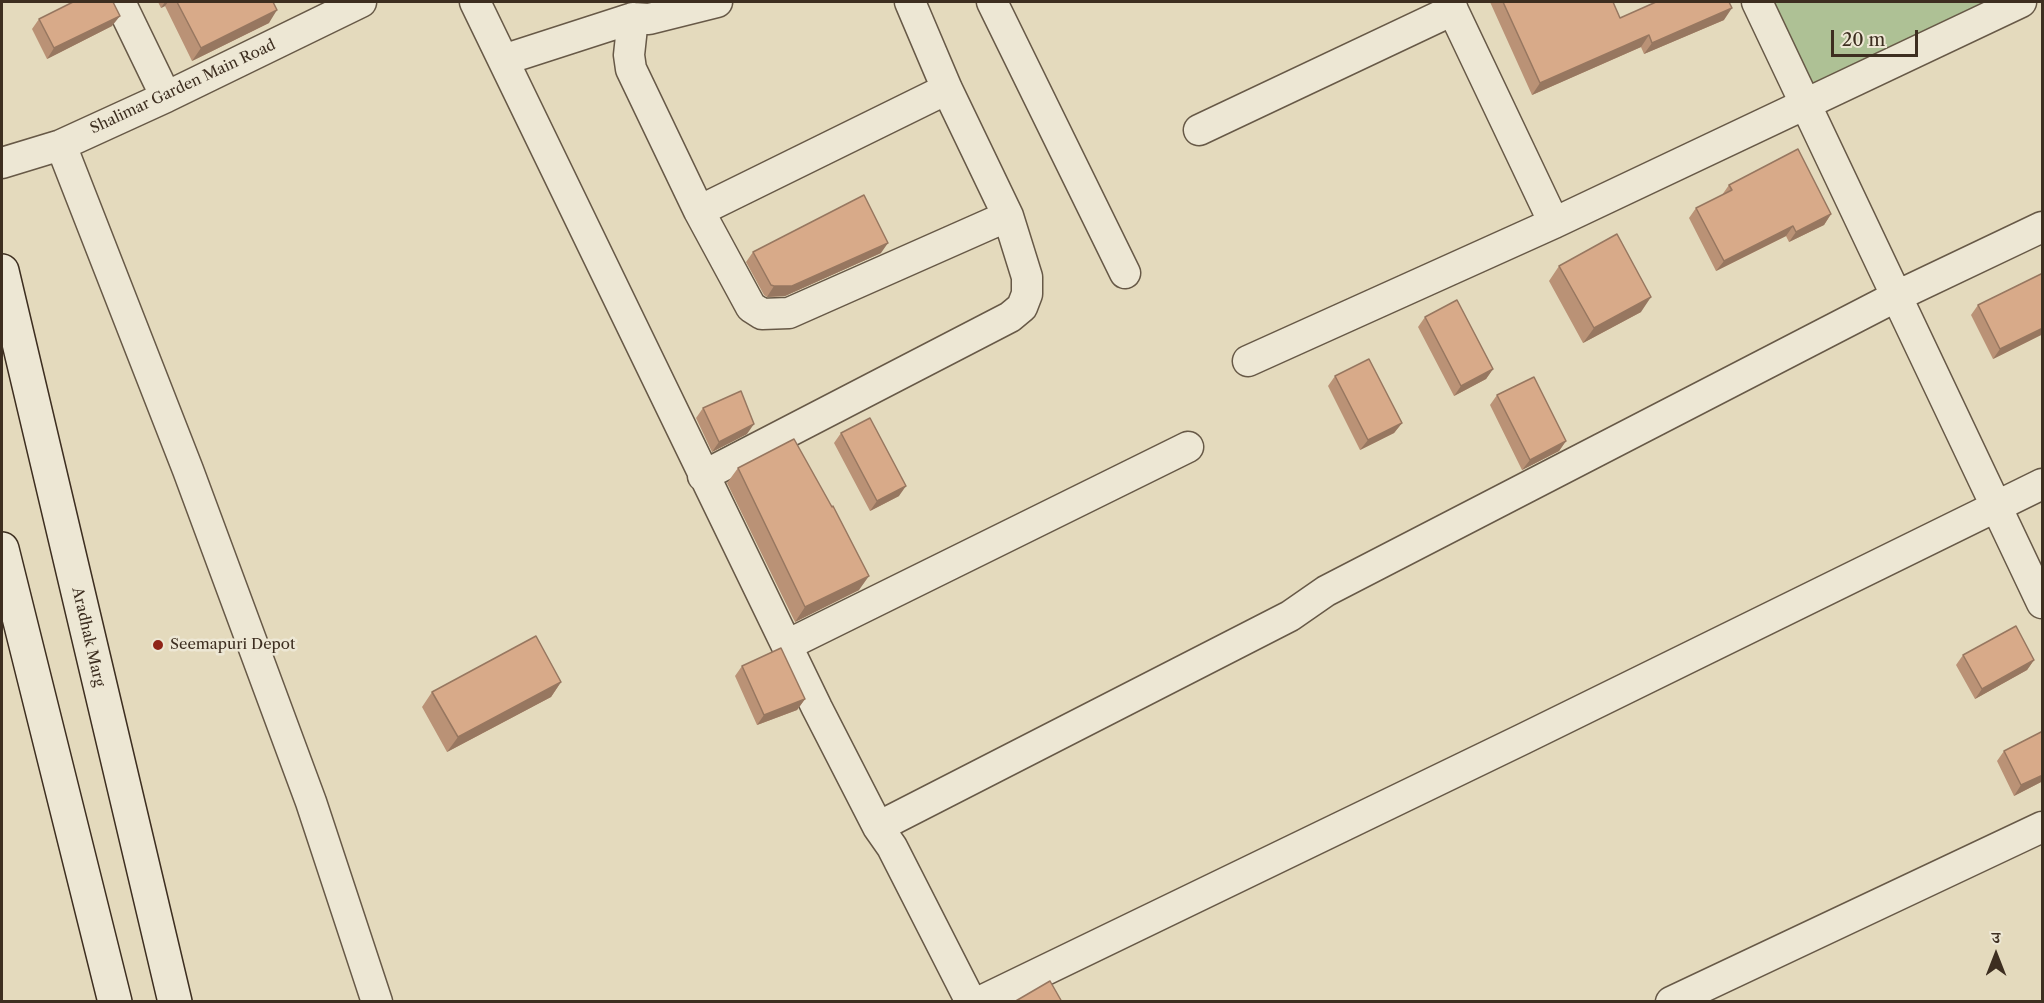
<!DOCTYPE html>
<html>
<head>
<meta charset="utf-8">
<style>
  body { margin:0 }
  #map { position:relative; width:2044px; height:1003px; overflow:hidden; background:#e4dabd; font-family:"Libre Caslon Text","Noto Serif Devanagari",serif }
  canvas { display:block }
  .frame { position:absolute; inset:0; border:3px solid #3d2e20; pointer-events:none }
  .north { position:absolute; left:1966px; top:925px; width:60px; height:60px; -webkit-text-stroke:4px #ede7d4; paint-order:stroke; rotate:0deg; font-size:16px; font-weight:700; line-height:24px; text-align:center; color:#3d2e20 }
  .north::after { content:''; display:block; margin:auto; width:21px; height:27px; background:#3d2e20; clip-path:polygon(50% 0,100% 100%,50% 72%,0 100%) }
  .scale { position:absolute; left:1831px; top:30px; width:87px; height:27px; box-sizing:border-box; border:3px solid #3d2e20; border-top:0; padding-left:8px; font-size:18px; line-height:21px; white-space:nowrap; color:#3d2e20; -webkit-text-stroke:4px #ede7d4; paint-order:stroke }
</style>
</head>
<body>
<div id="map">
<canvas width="2044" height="1003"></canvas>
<div class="frame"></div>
<div class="north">उ</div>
<div class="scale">20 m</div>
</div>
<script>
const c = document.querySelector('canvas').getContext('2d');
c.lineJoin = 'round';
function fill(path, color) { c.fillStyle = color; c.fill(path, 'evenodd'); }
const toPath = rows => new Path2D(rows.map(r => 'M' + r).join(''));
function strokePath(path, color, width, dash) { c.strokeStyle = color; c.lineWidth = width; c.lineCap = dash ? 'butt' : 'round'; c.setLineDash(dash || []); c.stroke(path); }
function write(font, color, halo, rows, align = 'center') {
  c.font = font + ' "Libre Caslon Text",serif'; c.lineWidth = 5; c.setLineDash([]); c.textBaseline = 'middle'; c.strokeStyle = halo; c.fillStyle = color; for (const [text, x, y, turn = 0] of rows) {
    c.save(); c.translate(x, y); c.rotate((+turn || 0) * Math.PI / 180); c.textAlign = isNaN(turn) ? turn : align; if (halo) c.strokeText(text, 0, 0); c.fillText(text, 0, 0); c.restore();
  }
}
const green = toPath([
  [1757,2,2021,2,1805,103]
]);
const minor = toPath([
  [120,2,166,97],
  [475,2,817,708,878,827,892,847,971,1002],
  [992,2,1125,273],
  [1449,2,1554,223],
  [1757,2,2042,603],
  [633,18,629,55,631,69,699,211,751,307,762,314,789,313,1008,216],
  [503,60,633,18,649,19,717,2],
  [1199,130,1453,10],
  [61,145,188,470,311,802,377,1002],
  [2,163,61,145,166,97,361,2],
  [699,211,947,89],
  [1248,361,1554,223,2021,2],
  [703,476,1010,317,1022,307,1027,294,1027,277,1008,216,947,89,910,2],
  [787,645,1188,447],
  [878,827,1290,616,1326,591,1897,296,2042,227],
  [979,1002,1523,739,2042,484],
  [1671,1002,2042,827]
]);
const secondary = toPath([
  [2,271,175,1002],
  [2,549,115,1002]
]);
const wall = toPath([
  [158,2,273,2,269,23,192,61,165,6,161,8],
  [1490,2,1613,2,1620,18,1724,20,1644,54,1641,47,1532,95],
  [39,19,112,26,47,59,32,29],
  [1729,185,1831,214,1824,225,1789,242,1786,236,1716,271,1689,218,1696,208,1722,195],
  [753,252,881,253,785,296,767,297,764,295,746,262],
  [1559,266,1641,312,1583,343,1549,281],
  [2043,273,2043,334,1993,359,1971,315,1978,305],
  [1425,317,1493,369,1486,379,1454,396,1418,327],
  [1335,376,1402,423,1394,433,1360,450,1328,386],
  [1497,395,1566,441,1559,451,1522,470,1490,405],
  [703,408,747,434,712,452,696,418],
  [841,433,899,496,870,511,834,443],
  [738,468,859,590,795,622,727,483],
  [1963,655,2034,660,2027,670,1975,699,1956,665],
  [742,666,805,699,797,710,757,725,735,676],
  [561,682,551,697,447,752,422,707,432,692],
  [2004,751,2043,781,2014,796,1997,761]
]);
const shadedWall = toPath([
  [165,2,168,2,165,6,161,8],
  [1732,8,1724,20,1644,54,1652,43],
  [277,10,269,23,192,61,201,48],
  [120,16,112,26,47,59,54,48],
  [1649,35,1641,47,1532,95,1540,83],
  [1831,214,1824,225,1789,242,1796,232],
  [1793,226,1786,236,1716,271,1724,261],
  [888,243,881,253,785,296,767,297,774,286],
  [1651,297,1641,312,1583,343,1594,328],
  [2043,328,2043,334,1993,359,2000,349],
  [1493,369,1486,379,1454,396,1461,386],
  [1402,423,1394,433,1360,450,1368,440],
  [754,424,747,434,712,452,719,442],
  [1566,441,1559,451,1522,470,1530,460],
  [906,486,899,496,870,511,877,501],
  [869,576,859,590,795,622,805,607],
  [2034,660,2027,670,1975,699,1982,689],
  [561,682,551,697,447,752,458,737],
  [805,699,797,710,757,725,764,715],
  [2043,775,2043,781,2014,796,2021,785]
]);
const building = toPath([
  [73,2,113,2,120,16,54,48,39,19,73,2],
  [177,2,273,2,277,10,201,48,177,2],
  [1503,2,1613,2,1620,18,1656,2,1729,2,1732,8,1652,43,1649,35,1540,83,1503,2],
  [1798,149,1831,214,1796,232,1793,226,1724,261,1696,208,1732,190,1729,185,1798,149],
  [864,195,888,243,792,286,774,286,771,285,753,252,864,195],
  [1617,234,1651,297,1594,328,1559,266,1617,234],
  [2043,273,2043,328,2000,349,1978,305,2043,273],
  [1457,300,1493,369,1461,386,1425,317,1457,300],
  [1369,359,1402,423,1368,440,1335,376,1369,359],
  [1534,377,1566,441,1530,460,1497,395,1534,377],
  [741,391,754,424,719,442,703,408,741,391],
  [870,418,906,486,877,501,841,433,870,418],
  [794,439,832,507,833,506,869,576,805,607,738,468,794,439],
  [2016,626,2034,660,1982,689,1963,655,2016,626],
  [536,636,561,682,458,737,432,692,536,636],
  [781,648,805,699,764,715,742,666,781,648],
  [2043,731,2043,775,2021,785,2004,751,2043,731],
  [1050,981,1062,1002,1014,1002,1050,981]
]);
const markers = [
  [158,645,6,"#8f2418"]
];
const streetNames = [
  ["Shalimar Garden Main Road",183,87,-25],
  ["Aradhak Marg",88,637,77]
];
const poiNames = [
  ["Seemapuri Depot",170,645]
];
fill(green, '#aec195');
strokePath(minor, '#675947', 33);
strokePath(secondary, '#3d2e20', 36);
strokePath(minor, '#ede7d4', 30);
strokePath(secondary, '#ede7d4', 33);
fill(wall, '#ba9276');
fill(shadedWall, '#977760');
fill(building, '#d8aa89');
strokePath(building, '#977760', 1.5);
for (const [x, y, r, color] of markers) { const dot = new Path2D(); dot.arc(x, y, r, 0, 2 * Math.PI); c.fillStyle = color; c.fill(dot); strokePath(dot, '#ede7d4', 2); }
write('15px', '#3d2e20', '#ede7d4', streetNames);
write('15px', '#3d2e20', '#ede7d4', poiNames, 'left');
</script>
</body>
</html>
